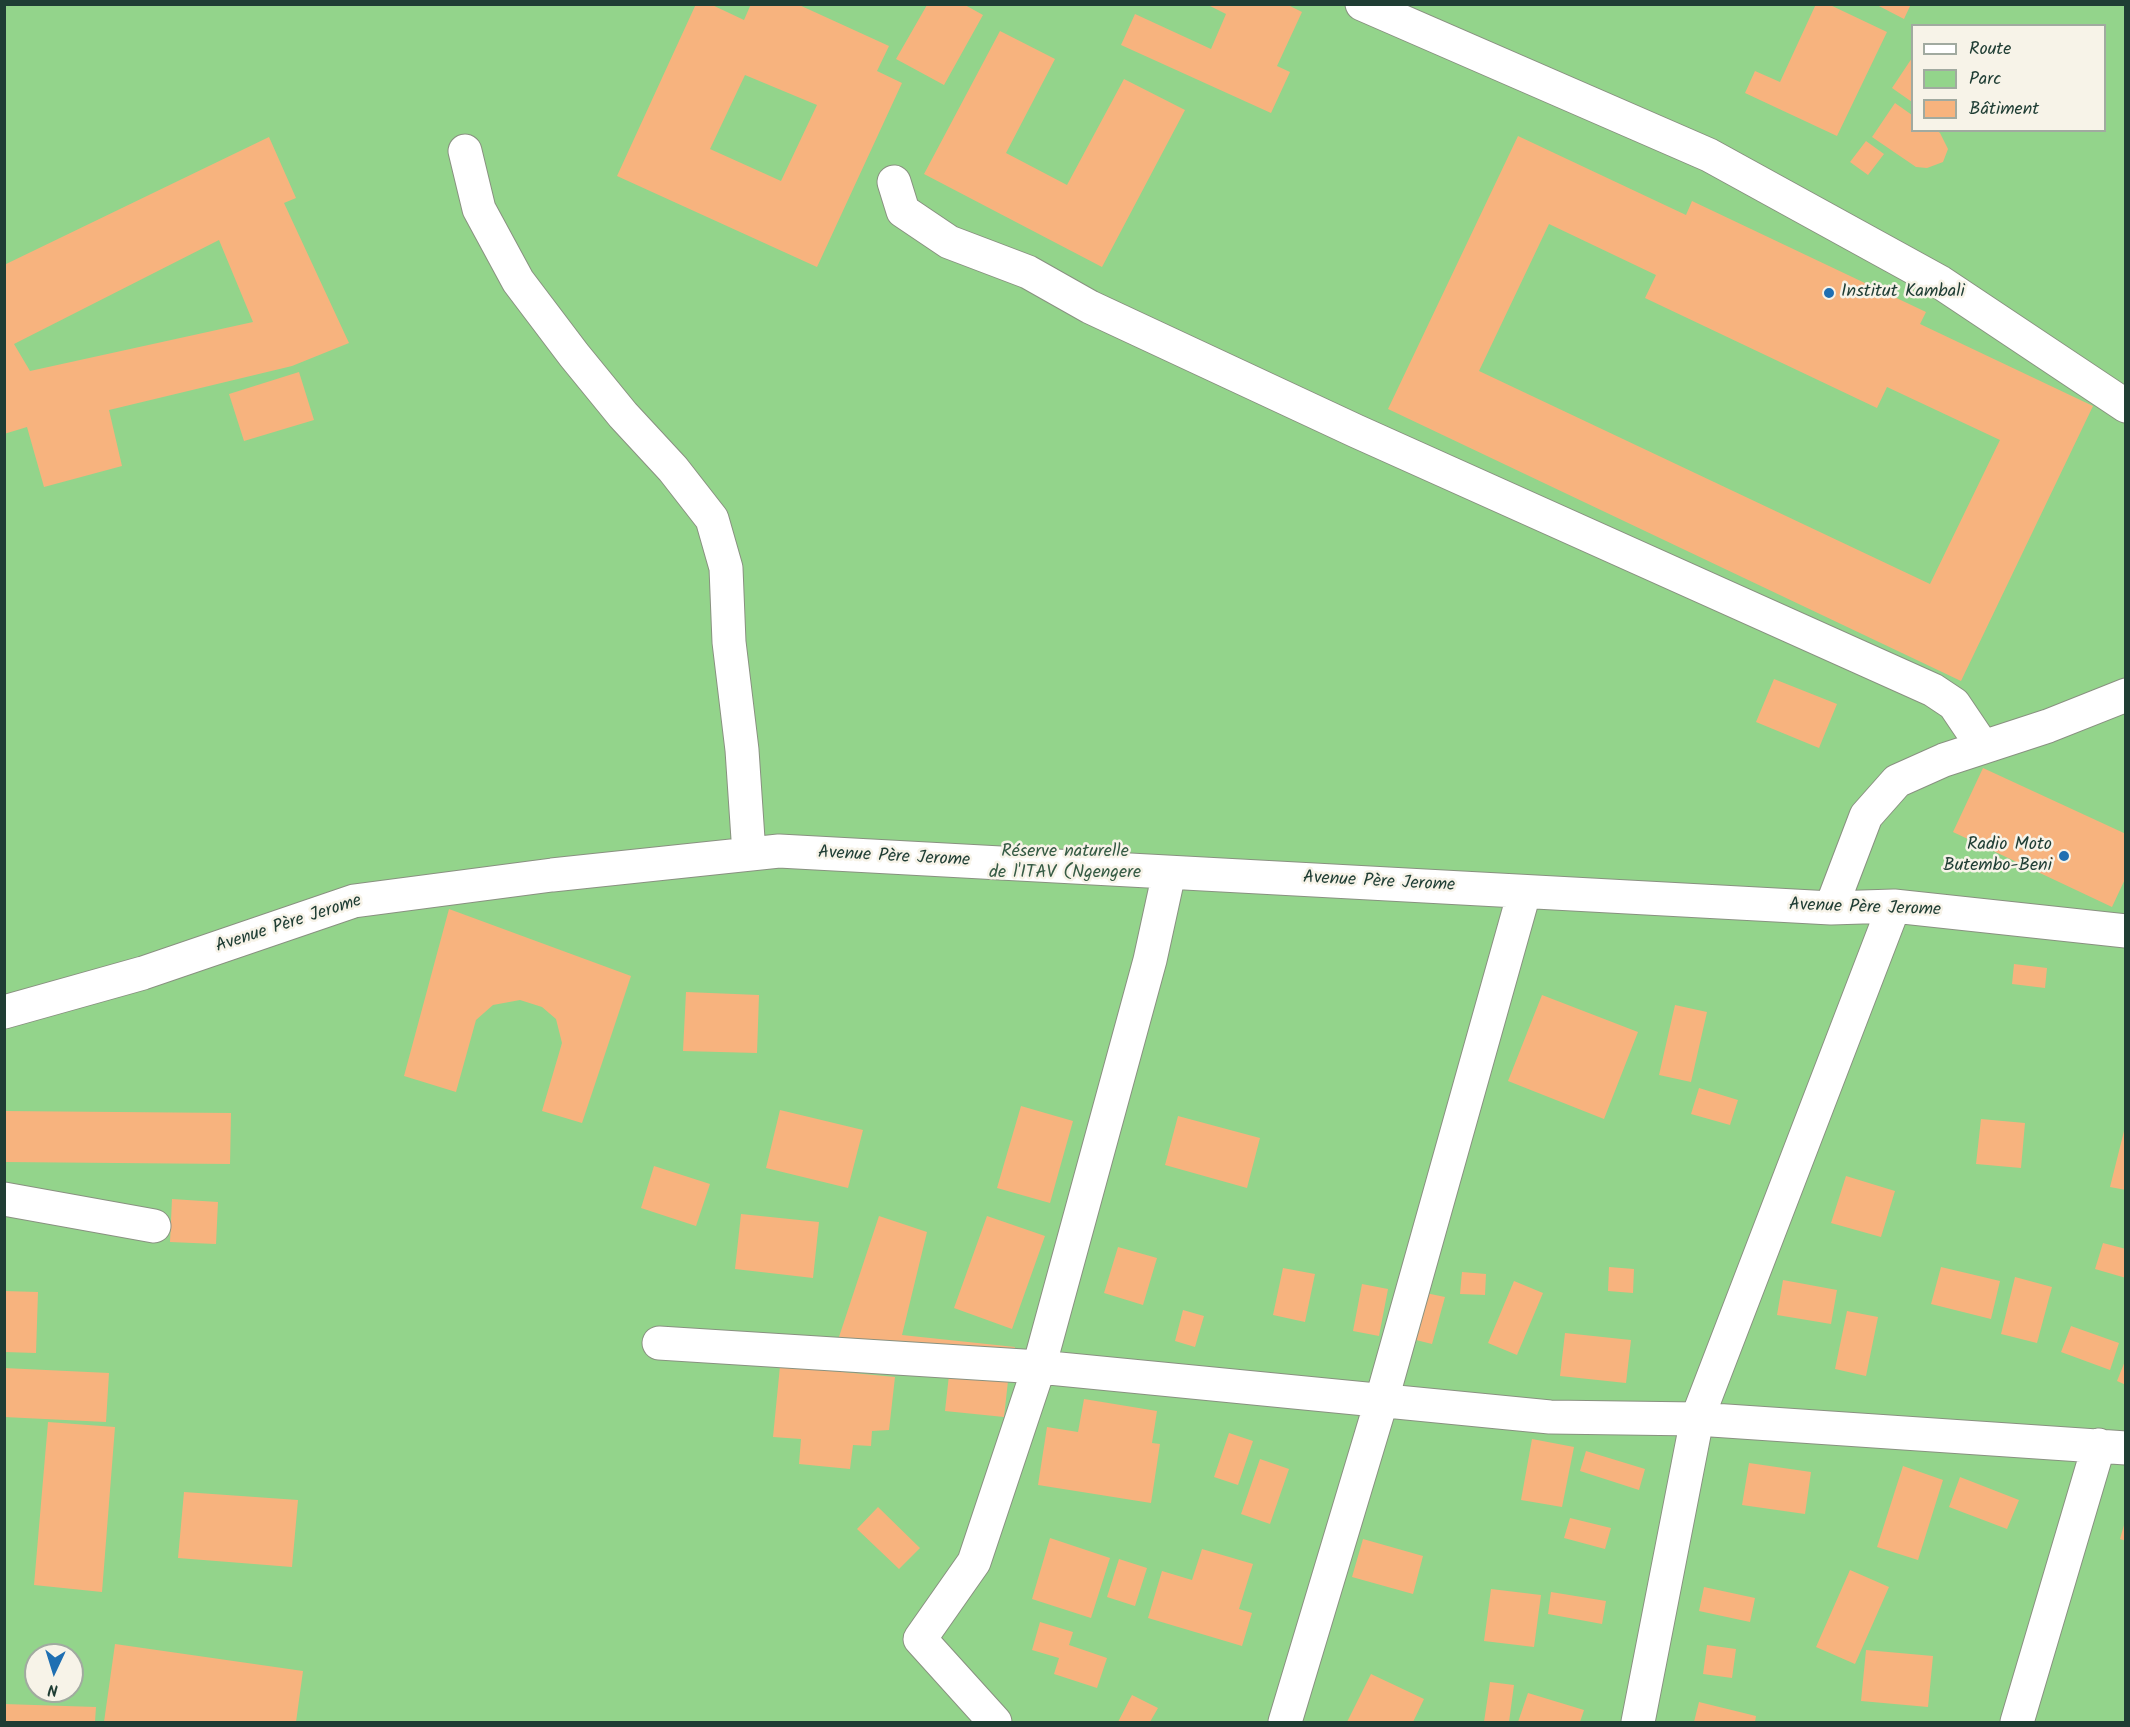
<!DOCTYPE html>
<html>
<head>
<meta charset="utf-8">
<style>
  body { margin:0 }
  #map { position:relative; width:2130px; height:1727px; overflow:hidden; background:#f3e5cc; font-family:Kalam,sans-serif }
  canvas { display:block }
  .frame { position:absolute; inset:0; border:6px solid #1f3d34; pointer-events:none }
  .legend { position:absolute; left:1911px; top:24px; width:195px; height:108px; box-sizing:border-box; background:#f7f3e8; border:2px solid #a1aaa0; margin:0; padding:8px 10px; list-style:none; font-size:18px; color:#1f3d34 }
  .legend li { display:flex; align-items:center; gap:12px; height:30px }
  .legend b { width:30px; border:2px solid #a1aaa0 }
  .north { position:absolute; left:24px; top:1643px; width:60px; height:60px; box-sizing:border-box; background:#f7f3e8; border:2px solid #a1aaa0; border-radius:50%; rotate:184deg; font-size:16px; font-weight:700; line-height:24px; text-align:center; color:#1f3d34 }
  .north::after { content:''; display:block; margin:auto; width:21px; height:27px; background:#1f6fb2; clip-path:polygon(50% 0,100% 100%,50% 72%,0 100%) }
</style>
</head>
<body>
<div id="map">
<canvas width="2130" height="1727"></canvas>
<div class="frame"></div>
<ul class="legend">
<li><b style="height:8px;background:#fff"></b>Route</li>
<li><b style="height:16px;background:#93d48b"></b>Parc</li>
<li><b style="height:16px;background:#f7b37e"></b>Bâtiment</li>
</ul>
<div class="north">N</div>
</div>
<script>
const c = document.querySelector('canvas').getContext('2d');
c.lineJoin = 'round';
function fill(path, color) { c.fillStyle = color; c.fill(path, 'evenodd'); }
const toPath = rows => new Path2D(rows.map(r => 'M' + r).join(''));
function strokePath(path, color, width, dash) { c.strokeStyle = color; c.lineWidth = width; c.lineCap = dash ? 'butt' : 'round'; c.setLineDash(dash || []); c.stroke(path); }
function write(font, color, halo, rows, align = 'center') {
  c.font = font + ' Kalam,sans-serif'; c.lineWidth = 5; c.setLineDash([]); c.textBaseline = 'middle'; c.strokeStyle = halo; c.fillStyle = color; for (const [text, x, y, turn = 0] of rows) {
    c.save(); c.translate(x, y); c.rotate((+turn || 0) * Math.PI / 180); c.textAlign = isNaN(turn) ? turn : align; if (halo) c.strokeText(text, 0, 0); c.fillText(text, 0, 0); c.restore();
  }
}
const green = toPath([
  [5,5,2125,5,2125,1722,5,1722],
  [1912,26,2104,26,2104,130,1912,130],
  [36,1655,72,1655,72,1691,36,1691]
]);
const building = toPath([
  [696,4,710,4,744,20,751,4,797,4,889,46,877,71,902,83,817,267,617,176],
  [745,75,817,105,781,181,710,149],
  [1206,4,1286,4,1302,12,1277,66,1290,72,1271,113,1121,45,1135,14,1211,49,1226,14],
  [1816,4,1828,4,1887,32,1837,136,1745,93,1755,71,1780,82],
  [1875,4,1911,4,1904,19],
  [927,5,965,5,983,15,944,85,896,59],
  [1000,31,1055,59,1006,153,1067,185,1124,79,1185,110,1102,267,924,174],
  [1912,58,1912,102,1892,88],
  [1895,103,1912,115,1912,130,1936,130,1940,133,1948,149,1943,162,1927,168,1916,167,1872,137],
  [1518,136,1686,215,1692,201,1926,312,1920,324,2093,406,1961,681,1388,409],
  [1549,224,1656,275,1645,298,1877,408,1887,387,2000,440,1930,584,1479,371],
  [269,137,296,198,284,203,349,343,292,366,109,410,122,466,44,487,27,427,4,434,4,265],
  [219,240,253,322,30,371,14,344],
  [1866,141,1884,154,1868,175,1850,162],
  [299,372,314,420,244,441,229,394],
  [1774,679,1837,704,1819,748,1756,722],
  [1983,768,2126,834,2126,877,2112,907,1953,832],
  [449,909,631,976,582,1123,542,1111,562,1043,556,1019,542,1007,520,1000,493,1005,476,1020,456,1092,404,1076],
  [2014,964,2047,968,2045,988,2012,984],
  [686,992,759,995,757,1053,683,1051],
  [1542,995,1638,1032,1604,1119,1508,1081],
  [1675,1005,1707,1012,1691,1082,1659,1075],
  [1699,1088,1738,1100,1730,1125,1691,1114],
  [1021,1106,1073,1121,1050,1203,997,1188],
  [780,1110,863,1130,848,1188,766,1168],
  [4,1111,231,1113,230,1164,4,1162],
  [1178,1116,1260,1138,1247,1188,1165,1165],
  [1981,1119,2025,1123,2021,1168,1976,1164],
  [2126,1123,2126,1190,2110,1187],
  [654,1166,710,1184,696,1226,641,1208],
  [1846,1176,1895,1191,1881,1237,1831,1223],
  [172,1199,218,1202,216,1244,170,1242],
  [741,1214,819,1222,813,1278,735,1269],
  [879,1216,927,1232,902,1335,1015,1347,1012,1361,836,1346],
  [987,1216,1045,1236,1012,1329,954,1308],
  [2103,1243,2126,1249,2126,1278,2095,1269],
  [1118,1247,1157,1258,1143,1305,1104,1293],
  [1609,1267,1634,1269,1633,1293,1608,1291],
  [1941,1267,2000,1281,1991,1319,1931,1304],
  [1283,1268,1315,1274,1305,1322,1273,1315],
  [1462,1272,1486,1274,1485,1295,1460,1294],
  [2015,1277,2052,1287,2037,1343,2001,1334],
  [1783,1280,1837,1290,1831,1324,1777,1315],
  [1514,1281,1543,1293,1517,1355,1488,1343],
  [1362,1284,1388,1289,1379,1336,1353,1331],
  [4,1291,38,1292,36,1353,4,1352],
  [1421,1292,1445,1297,1432,1344,1408,1338],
  [1183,1310,1204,1316,1195,1347,1175,1341],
  [1847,1311,1878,1317,1866,1376,1835,1369],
  [2071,1326,2119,1343,2110,1370,2061,1352],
  [1565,1333,1631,1340,1626,1383,1560,1376],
  [2125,1361,2126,1361,2126,1385,2117,1381],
  [780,1366,895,1377,889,1430,872,1431,871,1446,853,1445,850,1469,799,1464,801,1439,773,1437],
  [4,1368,109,1373,106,1422,4,1417],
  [949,1375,1008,1381,1004,1417,945,1411],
  [1084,1399,1157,1411,1152,1443,1160,1444,1151,1503,1038,1485,1047,1427,1078,1432],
  [48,1422,115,1427,102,1592,34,1585],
  [1229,1433,1253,1441,1238,1485,1214,1477],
  [1532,1439,1574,1447,1562,1507,1521,1500],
  [1586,1451,1645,1469,1639,1490,1580,1471],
  [1260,1459,1289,1469,1270,1524,1241,1514],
  [1749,1463,1811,1472,1805,1514,1742,1505],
  [1903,1466,1943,1480,1918,1560,1877,1547],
  [1960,1477,2019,1500,2007,1529,1949,1507],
  [184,1492,298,1500,292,1567,178,1558],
  [878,1507,920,1548,899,1569,857,1529],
  [1570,1518,1611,1528,1605,1549,1564,1538],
  [2126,1518,2126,1541,2120,1539],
  [1050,1538,1110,1558,1091,1618,1032,1599],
  [1363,1539,1423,1556,1413,1594,1352,1577],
  [1202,1549,1253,1564,1239,1609,1252,1613,1242,1646,1148,1618,1162,1571,1192,1580],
  [1119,1559,1147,1568,1135,1606,1107,1597],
  [1850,1570,1889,1587,1855,1664,1816,1647],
  [1704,1587,1755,1598,1750,1622,1699,1611],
  [1491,1589,1541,1595,1534,1647,1484,1641],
  [1551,1592,1606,1601,1602,1624,1548,1614],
  [1040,1622,1073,1632,1069,1645,1107,1658,1097,1688,1054,1674,1059,1658,1032,1650],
  [115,1644,303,1671,296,1722,104,1722],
  [1707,1645,1736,1649,1732,1678,1703,1674],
  [1866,1650,1933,1656,1928,1707,1861,1701],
  [1371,1674,1424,1699,1413,1722,1347,1722],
  [1490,1682,1514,1685,1509,1722,1484,1722],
  [1528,1693,1584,1710,1580,1722,1518,1722],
  [1132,1695,1158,1708,1150,1722,1118,1722],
  [1699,1702,1756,1716,1755,1722,1694,1722],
  [4,1704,96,1707,95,1722,4,1722]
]);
const minor = toPath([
  [1362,4,1709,155,1940,282,2126,406],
  [465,151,479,209,518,281,574,355,623,415,673,469,712,519,726,568,729,642,742,750,749,854],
  [894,182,903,211,949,242,1028,272,1090,307,1356,431,1933,690,1954,704,1983,747],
  [1831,908,1866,816,1897,781,1944,760,2048,726,2126,695],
  [4,1012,143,973,354,901,552,875,779,851,1831,908,1894,906,2126,931],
  [4,1199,154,1226],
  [659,1343,1039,1367,1550,1417,1697,1419,2126,1448],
  [995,1722,920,1639,974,1562,1039,1367,1150,960,1169,873],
  [1285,1722,1382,1399,1524,893],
  [1638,1722,1697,1419,1894,906],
  [2017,1722,2099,1445]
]);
const markers = [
  [1829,293,6,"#1f6fb2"],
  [2064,856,6,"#1f6fb2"]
];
const poiNames = [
  ["Institut Kambali",1841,293],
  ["Radio Moto",2052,846,"right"],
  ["Butembo-Beni",2052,867,"right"]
];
const parkNames = [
  ["Réserve naturelle",1065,853],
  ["de l'ITAV (Ngengere",1065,874]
];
const streetNames = [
  ["Avenue Père Jerome",894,858,3],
  ["Avenue Père Jerome",1379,883,3],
  ["Avenue Père Jerome",1865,909,2],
  ["Avenue Père Jerome",289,925,-18]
];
fill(green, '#93d48b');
fill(building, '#f7b37e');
strokePath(minor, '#899180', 35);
strokePath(minor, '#fff', 33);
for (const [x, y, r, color] of markers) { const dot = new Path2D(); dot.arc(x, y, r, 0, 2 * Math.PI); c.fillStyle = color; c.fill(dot); strokePath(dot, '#f7f3e8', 2); }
write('18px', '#1f3d34', '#f7f3e8', poiNames, 'left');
write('18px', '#365b45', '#f7f3e8', parkNames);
write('18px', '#1f3d34', '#f7f3e8', streetNames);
</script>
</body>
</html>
